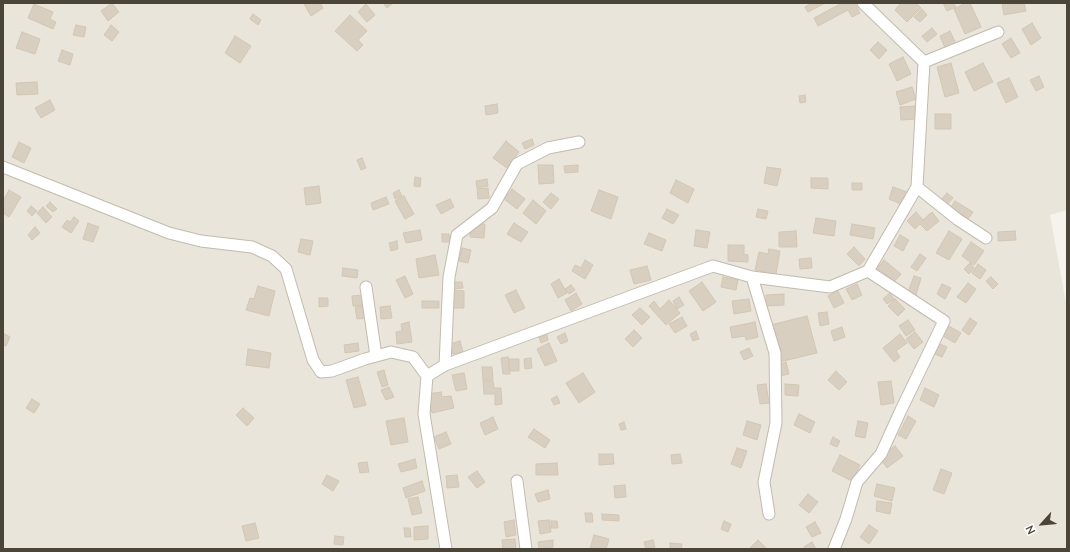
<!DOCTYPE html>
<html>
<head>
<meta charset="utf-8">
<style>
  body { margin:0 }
  #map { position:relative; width:1070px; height:552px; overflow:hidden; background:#f6f3ec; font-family:"Nunito Sans",sans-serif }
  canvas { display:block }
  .frame { position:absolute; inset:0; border:4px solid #4b4439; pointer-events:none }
  .north { position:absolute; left:1022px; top:504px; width:40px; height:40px; -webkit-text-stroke:3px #fff; paint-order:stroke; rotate:243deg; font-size:11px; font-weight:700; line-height:16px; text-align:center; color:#4b4439 }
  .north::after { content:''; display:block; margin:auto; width:14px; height:18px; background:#4b4439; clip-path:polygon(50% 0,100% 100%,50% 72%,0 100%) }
</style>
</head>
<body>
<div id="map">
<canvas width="1070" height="552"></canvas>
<div class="frame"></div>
<div class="north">N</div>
</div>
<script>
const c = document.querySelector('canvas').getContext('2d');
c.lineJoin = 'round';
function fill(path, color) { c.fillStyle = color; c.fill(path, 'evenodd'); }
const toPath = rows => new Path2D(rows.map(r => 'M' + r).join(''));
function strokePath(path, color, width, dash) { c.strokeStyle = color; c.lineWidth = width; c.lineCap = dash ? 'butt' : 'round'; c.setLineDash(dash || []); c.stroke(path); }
const residential = toPath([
  [3,3,1067,3,1067,210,1050,215,1067,309,1067,549,3,549]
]);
const building = toPath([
  [112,3,119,12,108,21,101,11,112,3],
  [305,3,320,3,323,8,311,16,304,4,305,3],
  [383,3,393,3,387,8,383,3],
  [812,3,825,3,808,12,805,7,812,3],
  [842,3,855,3,860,13,852,17,848,10,818,26,814,18,842,3],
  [901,3,916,3,921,8,907,22,895,10,901,3],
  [943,3,953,3,956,7,947,11,943,3],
  [966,3,970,3,981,27,965,34,954,9,966,3],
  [1002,3,1024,3,1026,11,1004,15,1002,3],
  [34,4,53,12,50,19,56,22,53,29,28,18,34,4],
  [366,4,375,15,367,22,358,12,366,4],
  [922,9,927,15,920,22,914,17,922,9],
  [253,14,261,20,258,25,250,19,253,14],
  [350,15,367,31,358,40,363,45,357,51,335,31,350,15],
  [1032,23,1041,38,1031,45,1022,29,1032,23],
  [76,25,86,27,84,37,73,35,76,25],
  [111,25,119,32,112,41,104,35,111,25],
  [932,28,937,34,927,42,922,36,932,28],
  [950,31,956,44,945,48,940,36,950,31],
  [22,32,40,39,35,54,16,48,22,32],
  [235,36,251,46,240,63,225,53,235,36],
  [1011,38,1020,53,1011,58,1002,44,1011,38],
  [878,42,887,50,879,59,870,50,878,42],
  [62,50,73,54,70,65,58,61,62,50],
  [903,57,911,74,897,81,889,64,903,57],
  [951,63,959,93,945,97,937,67,951,63],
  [983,63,993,82,974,91,965,72,983,63],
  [1039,76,1044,87,1036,91,1030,80,1039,76],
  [1009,78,1018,97,1006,103,997,83,1009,78],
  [37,82,38,94,17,95,16,83,37,82],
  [912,87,916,99,900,105,896,92,912,87],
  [805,95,806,102,800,103,799,96,805,95],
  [50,100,55,110,41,118,35,108,50,100],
  [497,104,498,113,486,115,485,106,497,104],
  [915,106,916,119,901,120,900,107,915,106],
  [935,114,951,114,951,129,935,129,935,114],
  [532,139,534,145,525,149,522,143,532,139],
  [506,141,519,152,507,168,493,158,506,141],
  [19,142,31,148,24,163,12,157,19,142],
  [362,158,366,168,361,170,357,160,362,158],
  [538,165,553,165,554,183,539,184,538,165],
  [578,165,578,172,565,173,564,166,578,165],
  [767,167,781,169,777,186,764,183,767,167],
  [415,177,421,178,420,187,414,186,415,177],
  [811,178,828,178,828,189,811,188,811,178],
  [487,179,488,186,477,188,476,181,487,179],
  [676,180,694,189,688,203,670,193,676,180],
  [852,183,862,183,862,190,852,190,852,183],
  [319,186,321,203,306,205,304,188,319,186],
  [893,187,907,192,903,205,889,199,893,187],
  [488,188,489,198,478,199,477,189,488,188],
  [512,189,525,199,517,209,504,199,512,189],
  [9,190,21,197,9,217,3,213,3,201,9,190],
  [399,190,402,196,395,199,393,193,399,190],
  [599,190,618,197,611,219,591,211,599,190],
  [551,193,559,199,551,209,543,202,551,193],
  [947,193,953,198,946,206,940,201,947,193],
  [404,196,414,214,405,219,395,201,404,196],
  [386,197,389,204,373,210,371,203,386,197],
  [450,199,454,207,441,214,436,205,450,199],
  [533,200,546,211,536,224,523,213,533,200],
  [955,201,973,212,968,219,950,208,955,201],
  [50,202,57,209,53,212,46,206,50,202],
  [31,206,37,211,32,216,27,211,31,206],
  [43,207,52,217,46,223,37,213,43,207],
  [667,209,679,215,673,224,662,218,667,209],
  [758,209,768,211,766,219,756,217,758,209],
  [916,212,923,220,932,212,939,221,927,231,920,224,915,229,907,221,916,212],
  [74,217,79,221,71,233,62,227,67,220,70,222,74,217],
  [816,218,836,221,834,236,813,233,816,218],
  [88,223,99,227,93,242,83,239,88,223],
  [514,223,528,232,521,242,507,234,514,223],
  [476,224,485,224,484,238,470,237,471,230,476,224],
  [852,224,875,228,873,239,850,235,852,224],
  [35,227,40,233,32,240,28,235,35,227],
  [420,230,422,240,406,243,403,233,420,230],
  [696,230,710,232,707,248,694,246,696,230],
  [796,231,797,247,779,247,779,232,796,231],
  [949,231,962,239,949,260,936,253,949,231],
  [1015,231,1016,240,998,241,998,232,1015,231],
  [649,233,666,240,662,251,644,244,649,233],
  [442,234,449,234,450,242,442,242,442,234],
  [900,235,909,240,903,251,894,246,900,235],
  [301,239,313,241,310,255,298,252,301,239],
  [397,241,398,249,391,251,389,243,397,241],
  [971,242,984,251,974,265,962,256,971,242],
  [728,245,744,245,744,254,748,255,748,262,728,261,728,245],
  [854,247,865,259,859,266,847,254,854,247],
  [462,248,471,250,468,263,459,261,462,248],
  [769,249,780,251,776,274,755,270,759,252,768,254,769,249],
  [920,254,926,258,917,271,911,267,920,254],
  [435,255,439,275,419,278,416,259,435,255],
  [811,258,812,268,800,269,799,259,811,258],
  [585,260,593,265,585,279,572,271,575,265,581,268,585,260],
  [884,260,901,274,892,284,875,271,884,260],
  [970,263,974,268,969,274,964,269,970,263],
  [978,264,986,270,980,279,972,273,978,264],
  [647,266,651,280,634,284,630,270,647,266],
  [343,268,358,270,357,278,342,276,343,268],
  [405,276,413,294,405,298,396,280,405,276],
  [914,276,921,278,916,295,908,292,914,276],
  [723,277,738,280,736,290,721,287,723,277],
  [991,277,998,284,993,289,986,281,991,277],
  [559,279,567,293,558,298,551,284,559,279],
  [452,282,462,282,463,288,452,289,452,282],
  [702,282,716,302,703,311,689,291,702,282],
  [968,283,976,289,966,303,957,297,968,283],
  [857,284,862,295,852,300,846,289,857,284],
  [942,284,951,288,945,299,937,294,942,284],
  [571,285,575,290,569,294,565,289,571,285],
  [258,286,275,291,269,316,246,310,250,298,254,299,258,286],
  [452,290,464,291,464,308,451,308,452,290],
  [516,290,525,308,514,313,505,295,516,290],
  [838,291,844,303,834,308,828,296,838,291],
  [576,293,582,304,571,311,565,300,576,293],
  [890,293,894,299,887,304,883,299,890,293],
  [784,294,784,305,766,306,766,295,784,294],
  [363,295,364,305,353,306,352,296,363,295],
  [679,297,684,305,677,309,673,301,679,297],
  [319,298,328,298,328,306,319,307,319,298],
  [749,299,751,311,734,314,732,301,749,299],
  [895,299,905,309,898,316,888,306,895,299],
  [669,300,680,313,666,325,649,306,654,301,660,309,669,300],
  [422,301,439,301,439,308,422,308,422,301],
  [365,306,367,318,357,319,355,307,365,306],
  [390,306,392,318,381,319,380,307,390,306],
  [640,308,650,317,642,325,632,315,640,308],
  [827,312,829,324,820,326,818,313,827,312],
  [807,316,817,353,779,362,770,325,807,316],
  [682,317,687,326,675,333,669,324,682,317],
  [970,318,977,323,969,335,962,330,970,318],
  [908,320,915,330,906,336,899,326,908,320],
  [409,322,412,342,397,344,396,332,402,331,401,324,409,322],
  [755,322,758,337,746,340,745,336,732,338,730,327,755,322],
  [947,325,961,333,955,343,941,335,947,325],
  [842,327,845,337,834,341,831,331,842,327],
  [634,330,642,338,633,347,625,339,634,330],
  [696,331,699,339,693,341,690,334,696,331],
  [915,332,923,342,914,349,906,339,915,332],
  [565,333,568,341,561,344,557,337,565,333],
  [5,334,10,337,6,346,3,345,3,338,5,334],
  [900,334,907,343,896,351,900,357,894,362,883,348,900,334],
  [547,335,548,340,541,343,539,337,547,335],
  [460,341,463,352,453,354,450,344,460,341],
  [358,343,359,351,345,353,344,345,358,343],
  [549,343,557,361,545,366,537,349,549,343],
  [940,344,947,347,942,357,935,354,940,344],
  [749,348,753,356,744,360,740,352,749,348],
  [248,349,271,353,269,368,246,365,248,349],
  [508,357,510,374,503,374,501,358,508,357],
  [531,358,532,368,525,369,524,359,531,358],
  [509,359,519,359,519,371,510,371,509,359],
  [786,362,789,374,780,376,777,365,786,362],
  [482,367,492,367,493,380,483,380,482,367],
  [384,370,388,385,382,387,377,372,384,370],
  [836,371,847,382,839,390,828,380,836,371],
  [464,373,467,389,456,391,452,375,464,373],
  [583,373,595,392,579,403,566,383,583,373],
  [358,377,366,405,354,408,346,380,358,377],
  [483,381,493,381,494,388,501,388,502,404,495,405,495,394,484,394,483,381],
  [891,381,894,403,881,405,878,382,891,381],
  [766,384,769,403,760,404,757,385,766,384],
  [785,384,799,385,798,396,785,395,785,384],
  [389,387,394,397,386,400,381,390,389,387],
  [925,388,939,395,934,407,920,400,925,388],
  [441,392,442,397,451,396,454,408,432,413,428,394,441,392],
  [557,396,560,403,554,405,551,399,557,396],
  [32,399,40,404,34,413,26,408,32,399],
  [243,408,254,418,247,426,236,415,243,408],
  [799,414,815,422,810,433,794,425,799,414],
  [908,416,916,421,906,439,898,435,908,416],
  [493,417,498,429,485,435,480,423,493,417],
  [404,418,408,442,391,445,386,421,404,418],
  [747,421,761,425,757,440,743,435,747,421],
  [858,421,868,423,865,438,855,436,858,421],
  [624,422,626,429,621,430,619,424,624,422],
  [534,429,550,440,545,448,528,437,534,429],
  [446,432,451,444,439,449,434,437,446,432],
  [833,437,840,441,837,447,830,444,833,437],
  [895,446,903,456,887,468,879,457,895,446],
  [737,448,747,451,741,468,731,464,737,448],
  [599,454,613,454,614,464,599,465,599,454],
  [680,454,682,463,672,464,671,455,680,454],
  [840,455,860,465,852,481,832,471,840,455],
  [415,459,417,468,401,472,398,464,415,459],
  [367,462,369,472,360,473,358,463,367,462],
  [557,463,558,475,536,475,536,464,557,463],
  [941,469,952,473,944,494,933,490,941,469],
  [477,471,485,482,477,488,468,477,477,471],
  [327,475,339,481,333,491,322,484,327,475],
  [457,475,459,487,447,488,446,476,457,475],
  [422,481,425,491,406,498,403,488,422,481],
  [877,484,895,488,892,501,874,496,877,484],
  [625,485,626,497,615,498,614,486,625,485],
  [548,490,550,499,538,502,535,494,548,490],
  [808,494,818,502,809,513,799,505,808,494],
  [418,497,422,513,412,515,408,499,418,497],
  [877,501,892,503,890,514,876,511,877,501],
  [585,513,592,513,593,522,586,522,585,513],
  [602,514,619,515,619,521,602,520,602,514],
  [514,520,516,535,506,537,504,522,514,520],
  [549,520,551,532,540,534,538,521,549,520],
  [551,521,557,521,558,528,551,528,551,521],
  [724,521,731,524,728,532,721,529,724,521],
  [815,522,821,533,812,537,806,527,815,522],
  [255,523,259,538,246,541,242,526,255,523],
  [869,525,878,531,869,544,860,537,869,525],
  [428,526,428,539,414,540,414,527,428,526],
  [404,528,410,528,411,537,405,537,404,528],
  [594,535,609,539,606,549,590,549,594,535],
  [335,536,344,537,343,545,334,544,335,536],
  [515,539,516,549,503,549,502,540,515,539],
  [553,540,553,547,539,549,538,542,553,540],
  [653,540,655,547,646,549,644,542,653,540],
  [758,540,767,549,749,549,758,540],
  [812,542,816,549,805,549,804,547,812,542],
  [670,543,682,544,681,549,670,549,670,543]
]);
const minor = toPath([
  [924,62,998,32],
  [3,167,169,233,201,241,252,247,272,256,286,269,313,360,321,372,332,371,365,359,391,352,413,357,427,376],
  [917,187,957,219,986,238],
  [752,277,775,353,776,423,764,482,769,514],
  [366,287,376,356],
  [445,365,449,277,457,235,492,208,517,164,548,148,579,142],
  [517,481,526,549],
  [446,549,424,414,427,376,445,365,713,266,752,277,830,287,868,271,917,187,924,62,863,3],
  [834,549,846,519,857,482,881,454,901,410,944,321,868,271]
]);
fill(residential, '#eae5da');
fill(building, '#d8cfc1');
strokePath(building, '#d3c7b4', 1);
strokePath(minor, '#c2bbae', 13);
strokePath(minor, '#fff', 11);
</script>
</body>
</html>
